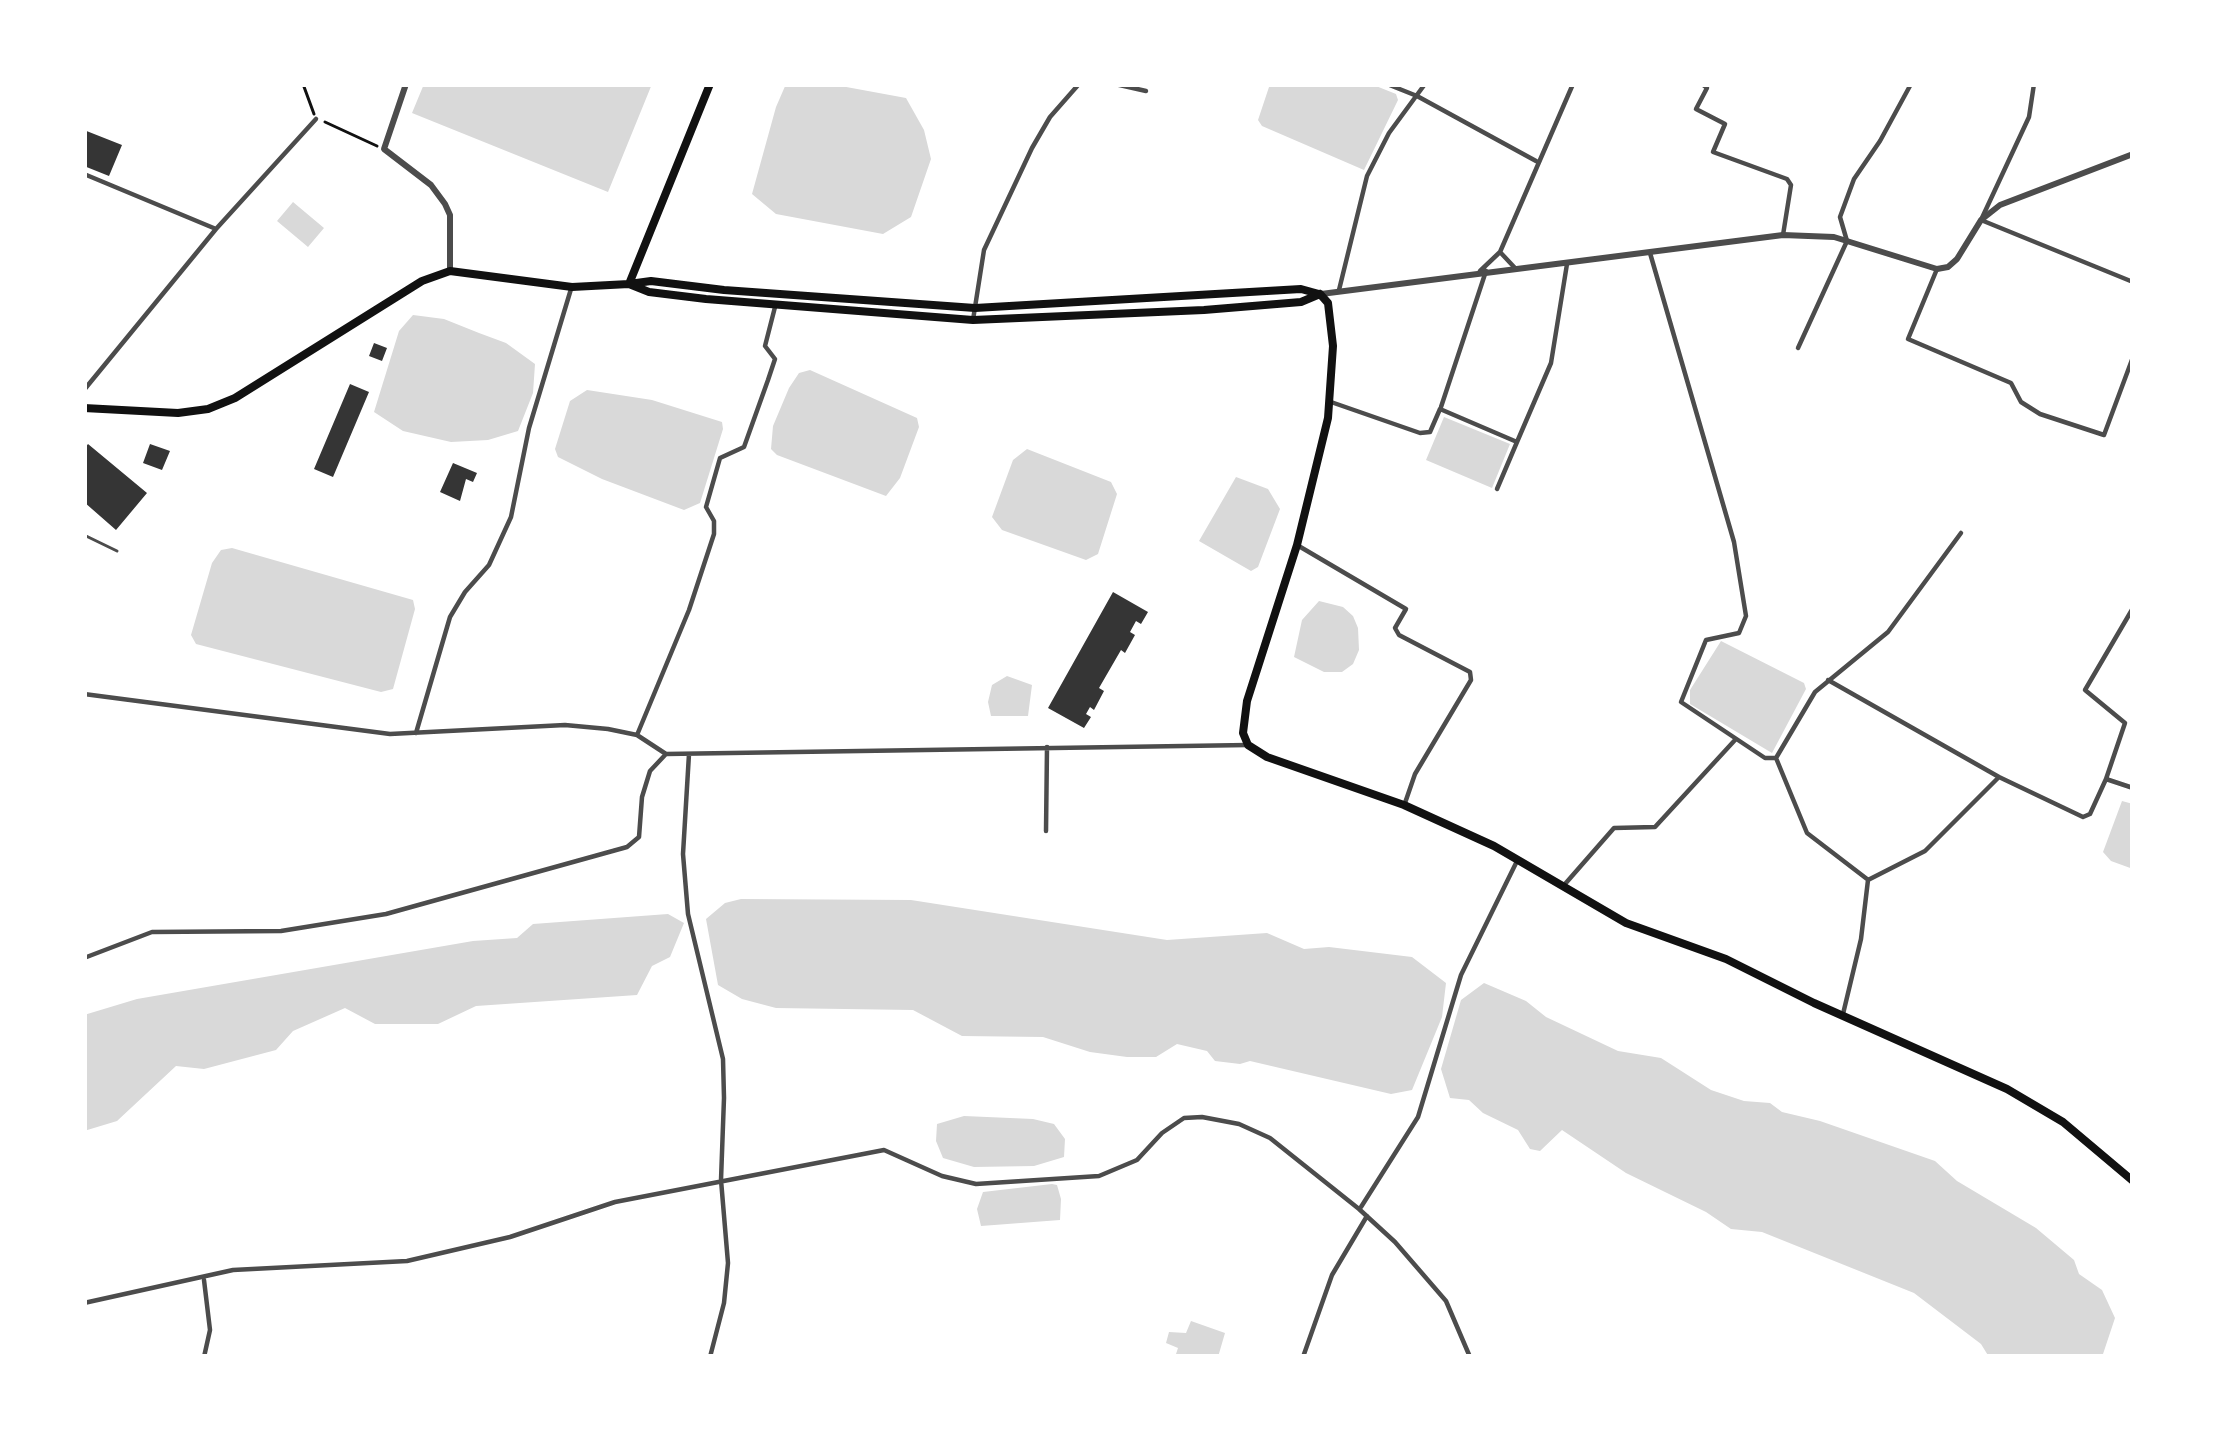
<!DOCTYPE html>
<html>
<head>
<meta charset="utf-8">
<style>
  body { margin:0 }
  #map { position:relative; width:2217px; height:1441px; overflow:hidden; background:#fff; font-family:"Open Sans",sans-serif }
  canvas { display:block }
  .frame { position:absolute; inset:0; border:87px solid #fff; pointer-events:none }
</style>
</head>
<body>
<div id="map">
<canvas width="2217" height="1441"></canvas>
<div class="frame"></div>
</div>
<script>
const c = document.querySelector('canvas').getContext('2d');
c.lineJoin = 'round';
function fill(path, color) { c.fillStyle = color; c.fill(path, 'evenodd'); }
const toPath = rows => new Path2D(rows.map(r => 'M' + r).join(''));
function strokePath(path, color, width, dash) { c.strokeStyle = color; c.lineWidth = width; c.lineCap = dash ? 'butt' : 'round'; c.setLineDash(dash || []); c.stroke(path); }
const water = toPath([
  [424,84,652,84,608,192,412,113],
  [786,84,830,84,906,98,924,130,931,159,911,217,883,234,776,214,752,194,776,107],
  [1270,84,1371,84,1396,94,1398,100,1364,170,1262,126,1258,120],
  [293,202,324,228,308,247,277,221],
  [413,315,444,319,479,333,506,343,535,364,533,393,518,431,488,440,451,442,403,431,374,412,399,331],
  [810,370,917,418,919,427,900,478,886,496,777,455,771,449,773,426,789,388,799,373],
  [587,390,652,400,722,422,723,429,700,503,684,510,602,479,558,457,555,449,570,401],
  [1444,417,1510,444,1492,488,1426,460],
  [1027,449,1111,482,1117,494,1098,554,1086,560,1002,530,992,517,1013,460],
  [1236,477,1268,489,1280,509,1258,567,1251,571,1199,541],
  [232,548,413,600,415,609,393,689,381,692,196,644,191,635,212,563,221,550],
  [1319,601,1343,607,1353,616,1358,628,1359,650,1353,664,1342,672,1324,672,1294,657,1302,620],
  [1721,641,1804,683,1806,689,1772,753,1690,704,1690,690],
  [1007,676,1032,685,1028,716,991,716,988,702,992,685],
  [2122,801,2133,804,2133,869,2111,861,2103,852],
  [741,899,911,900,1167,940,1267,933,1304,949,1329,947,1412,957,1446,983,1442,1017,1412,1090,1391,1094,1250,1061,1240,1064,1215,1061,1207,1051,1177,1044,1156,1057,1127,1057,1090,1052,1043,1037,962,1036,913,1010,776,1008,742,999,718,985,706,919,725,903],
  [668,914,684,923,670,957,652,966,637,995,476,1006,438,1024,375,1024,345,1008,293,1031,276,1050,204,1069,176,1066,117,1121,84,1131,84,1015,137,999,473,941,517,938,533,924],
  [1484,983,1526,1001,1546,1017,1618,1051,1661,1058,1711,1090,1744,1101,1770,1103,1782,1112,1820,1121,1935,1161,1957,1181,2036,1228,2074,1260,2079,1274,2102,1290,2115,1318,2102,1357,1989,1357,1981,1344,1914,1293,1762,1232,1731,1229,1706,1212,1626,1173,1562,1130,1540,1151,1530,1149,1518,1130,1483,1113,1469,1100,1450,1098,1441,1069,1461,1000],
  [964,1116,1033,1119,1054,1124,1065,1139,1064,1157,1034,1166,974,1167,943,1158,936,1141,937,1124],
  [1052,1184,1057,1185,1061,1199,1060,1220,981,1226,977,1209,983,1192],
  [1191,1321,1225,1333,1218,1357,1175,1357,1178,1348,1166,1343,1169,1332,1186,1333]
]);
const building = toPath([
  [84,130,122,145,109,176,84,166],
  [374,343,387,348,382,361,369,356],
  [350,384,369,392,333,477,314,469],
  [88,444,147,493,116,530,84,502,84,449],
  [150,444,170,451,162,470,143,463],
  [453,463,477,473,473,482,466,479,460,501,440,492],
  [1113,592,1148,612,1141,624,1136,621,1130,632,1135,635,1125,653,1121,650,1099,688,1104,691,1094,710,1090,707,1086,714,1091,717,1084,728,1048,708]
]);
const path = toPath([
  [303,84,314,114],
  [325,122,377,146]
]);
const pedestrian = toPath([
  [84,535,117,551]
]);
const minor = toPath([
  [1115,84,1146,91],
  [1387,84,1417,96,1536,161],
  [1702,84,1707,88,1696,109,1725,124,1713,152,1787,179,1791,185,1783,235],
  [2034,84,2029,117,1981,220,2133,282],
  [84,174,216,229],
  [1500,252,1515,268],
  [1650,253,1734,542,1746,616,1739,633,1706,640,1681,702,1765,758,1776,758],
  [1937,269,1908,339,2011,383,2021,402,2040,414,2104,435,2133,357],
  [1480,271,1500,252,1573,84],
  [1339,290,1367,176,1389,133,1425,84],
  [973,320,984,250,1032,148,1050,117,1079,84],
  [1798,348,1847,241,1840,217,1854,179,1880,141,1911,84],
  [84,390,216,229,316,119],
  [1331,402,1420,433,1430,432,1440,409,1517,442,1497,489],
  [1441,407,1486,271],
  [1517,442,1551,363,1567,264],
  [1297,545,1406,609,1395,628,1399,635,1470,672,1471,680,1415,774,1405,803],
  [1828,680,1999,777],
  [84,694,390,734,565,725,608,729,637,735,666,754,1248,745],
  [416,733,450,617,465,592,489,565,511,517,529,428,571,289],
  [637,735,689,610,714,534,714,521,706,507,720,458,744,447,768,380,775,359,765,346,775,307],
  [689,754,683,854,688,914,723,1059,724,1098,721,1180,728,1263,724,1303,710,1357],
  [1776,758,1815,692,1888,632,1961,533],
  [1776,758,1807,833,1867,879],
  [2106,779,2125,723,2085,690,2133,608],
  [1046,831,1047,747],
  [1565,884,1614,828,1655,827,1735,740],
  [84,958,152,932,281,931,386,914,627,847,639,837,642,797,650,771,666,754],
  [1843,1014,1861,939,1868,880,1925,851,1999,777,2083,817,2090,814,2106,779,2133,788],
  [1361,1207,1418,1117,1461,975,1518,859],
  [84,1303,233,1270,407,1261,510,1237,615,1202,884,1150,942,1176,976,1184,1099,1176,1137,1160,1162,1133,1184,1118,1202,1117,1239,1124,1270,1138,1359,1209,1395,1242,1446,1301,1470,1357],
  [204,1357,210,1330,204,1280],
  [1303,1357,1332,1275,1367,1216]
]);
const tertiary = toPath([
  [406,84,384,149,431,185,445,204,450,215,450,271],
  [1321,294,1783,235,1834,237,1937,269,1948,267,1957,259,1981,220,2000,205,2133,154]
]);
const trunk = toPath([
  [629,284,649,292,706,299,973,320,1204,310,1301,302,1320,294],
  [629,284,651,281,724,290,975,308,1301,289,1319,294],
  [1320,294,1328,303,1333,346,1328,418,1297,545,1247,701,1243,733,1248,745,1267,757,1404,805,1494,846,1626,923,1726,959,1814,1003,2007,1089,2063,1122,2133,1181],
  [84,408,178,413,208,409,235,398,422,281,450,271,572,287,629,284,710,84]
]);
fill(water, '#d9d9d9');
fill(building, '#353535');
strokePath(path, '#111', 3);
strokePath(pedestrian, '#4c4c4c', 3);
strokePath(minor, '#4c4c4c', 4.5);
strokePath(tertiary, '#4c4c4c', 6);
strokePath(trunk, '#111', 8);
</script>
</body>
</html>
